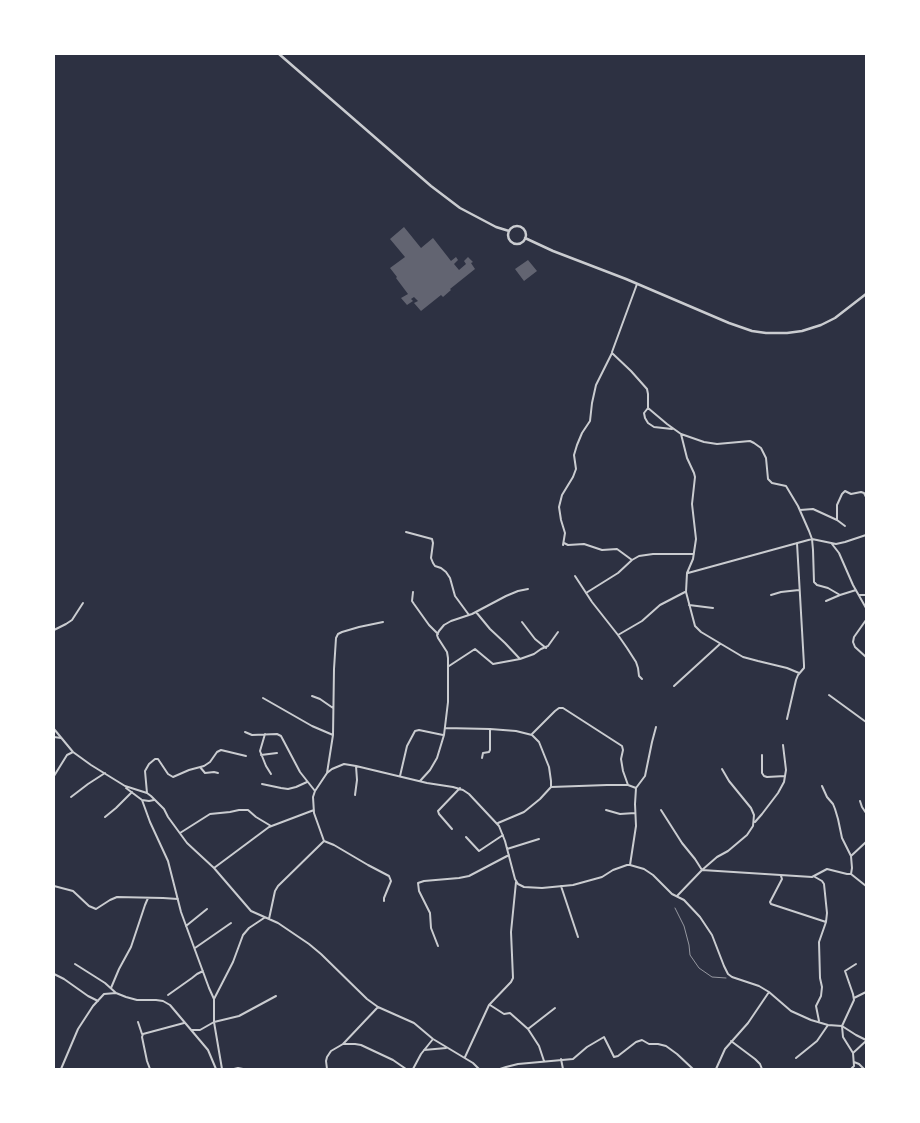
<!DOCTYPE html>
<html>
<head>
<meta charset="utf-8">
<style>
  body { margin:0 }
  #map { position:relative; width:920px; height:1123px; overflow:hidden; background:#2d3142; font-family:"Sofia Sans Condensed",sans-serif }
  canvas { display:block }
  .frame { position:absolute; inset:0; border:55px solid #fff; pointer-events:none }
</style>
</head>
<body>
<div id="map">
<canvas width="920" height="1123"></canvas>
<div class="frame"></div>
</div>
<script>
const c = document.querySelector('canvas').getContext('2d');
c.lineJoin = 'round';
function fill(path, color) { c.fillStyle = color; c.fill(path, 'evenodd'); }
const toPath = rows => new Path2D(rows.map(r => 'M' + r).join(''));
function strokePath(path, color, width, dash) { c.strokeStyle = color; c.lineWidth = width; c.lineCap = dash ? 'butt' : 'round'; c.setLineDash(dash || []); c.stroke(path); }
const building = toPath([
  [404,227,421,248,433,238,451,261,456,257,458,260,454,264,459,270,466,264,464,261,468,257,473,262,471,263,475,269,450,289,451,290,443,297,441,295,421,311,414,303,418,301,414,297,411,299,413,301,407,305,401,298,408,294,396,278,397,277,390,268,405,257,390,239],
  [528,260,537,271,524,281,515,269]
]);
const path = toPath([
  [675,908,684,926,689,945,690,955,699,968,712,977,726,978]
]);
const minor = toPath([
  [612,352,637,284],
  [648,408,644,413,645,418,648,423,654,427,672,429],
  [681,434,687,458,694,473,695,477,692,504,696,539,693,559,687,573,686,592,695,626,701,632,743,657,758,661,787,668,799,673],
  [800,510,813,509,837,520],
  [845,526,837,520,837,505,842,494,845,491,851,494,861,492,864,493,866,497],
  [406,532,432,539,433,543,431,558,433,563,435,566,441,568,446,572,450,578,455,596,469,615],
  [564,543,568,545,584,544,602,550,617,549,632,560],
  [832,544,839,553,853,585,866,608],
  [563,545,565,533,561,520,559,507,562,495,573,477,576,469,574,455,577,445,582,433,590,421,592,403,596,385,612,353,631,371,647,389,648,394,648,408,667,424,681,434,704,442,717,444,750,441,754,443,761,448,766,458,768,479,772,483,786,486,798,506,809,531,812,539,813,550,814,582,817,585,828,588,840,595,856,590],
  [688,573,812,539,836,544,845,542,866,535],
  [575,576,592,602,618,635,627,648,636,662,638,668,639,676,642,679],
  [413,592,412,601,414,604,429,625,438,634],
  [586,593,618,573,632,560,639,556,653,554,694,554],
  [771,595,781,592,799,590],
  [859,595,866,595],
  [826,601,840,595],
  [689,605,713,608],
  [476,612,490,629,505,643,520,659],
  [866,620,854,637,853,642,855,647,866,657],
  [522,622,535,639,546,648],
  [54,630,66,624,72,620,83,603],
  [618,635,642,621,660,605,685,592],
  [449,666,475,649,493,664,520,659,534,654,541,649,548,646,558,632],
  [674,686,720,644],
  [829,695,866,722],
  [312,696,320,699,333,708],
  [263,698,312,726,333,735],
  [787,719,796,680,798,675,804,668,804,665,797,543],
  [445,728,490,729,516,731,532,735,539,742,549,767,551,781,551,787,540,799,524,812,498,823],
  [866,728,866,731],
  [54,729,73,752,91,765,125,786,147,793,151,796,164,809,168,817,187,843,214,868,251,911,278,923,309,944,321,954,367,999,378,1007,414,1023,433,1039,473,1063,479,1069],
  [245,732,252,735,277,734,281,736,300,772,315,791],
  [265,734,260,751,266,766,271,774],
  [532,734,555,711,559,708,563,708,622,746,623,750,621,759,623,771,628,785],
  [54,737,61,738],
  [261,755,277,753],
  [762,755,762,773,764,776,767,777,785,776],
  [482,758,483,753,489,752,490,750,490,729],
  [200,767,205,773,214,772,218,773],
  [327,773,333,735,334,669,336,638,338,634,342,632,359,627,383,622],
  [54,776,67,755,73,752],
  [400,776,407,746,415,731,419,730,443,735],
  [420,781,430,770,437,758,444,735,448,702,448,658,447,652,438,638,437,635,439,631,444,625,451,621,472,614,506,596,518,591,528,589],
  [262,784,281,788,288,789,296,787,307,782],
  [822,786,827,797,833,804,835,809,838,819,842,838,851,856,852,868,851,874],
  [551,787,607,785,628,785,636,788],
  [126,788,142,800,149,801,154,800],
  [147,793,145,771,149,764,155,759,158,759,168,774,173,777,189,770,204,766,210,762,217,752,221,750,246,756],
  [355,795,357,780,356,766],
  [71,797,88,784,105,773],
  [142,800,150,822,168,861,181,912,209,988,214,999,214,1022,222,1069],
  [860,801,862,807,866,813],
  [606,810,620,814,635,813],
  [661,810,682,843,695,859,702,870,812,877,827,869,847,874,851,874,866,886],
  [105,817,116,808,132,792],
  [755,822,762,814,778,793,784,782,786,770,783,745],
  [452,829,439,814,438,811,460,788],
  [180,833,210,814,230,812,239,810,248,810,256,817,271,826],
  [466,837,479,851,503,835],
  [324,841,334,845,368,865,389,876,391,881,384,898,384,901],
  [507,849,539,839],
  [851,856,866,842],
  [630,865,636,826,635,804,636,788,645,776,652,742,656,727],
  [214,868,269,827,314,810],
  [781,876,782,879,770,902,771,904,826,922],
  [815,877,822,881,824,884,827,913,826,922,819,942,820,978,822,987,821,996,816,1006,819,1021],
  [54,886,73,891,89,906,96,909,110,900,117,897,163,898,178,899],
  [561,886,578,937],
  [677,896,702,870,717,857,728,851,747,835,753,826,754,815,751,808,729,781,722,769],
  [269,919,275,891,278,886,324,841,314,813,313,797,315,791,327,773,332,769,344,764,356,766,427,783,453,787,463,790,469,794,499,826,505,841,515,879,518,884,524,887,542,888,573,885,602,877,613,870,627,865,630,865,644,869,653,875,672,894,684,900,700,917,712,935,724,966,728,974,732,977,759,986,769,992,791,1011,811,1020,828,1025,842,1026,856,1035,866,1040],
  [186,926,207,909],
  [438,946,431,928,430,913,419,891,418,883,424,881,459,878,469,876,509,855],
  [195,948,231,923],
  [75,964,105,983,116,993],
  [54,974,64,979,88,996,98,1001],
  [111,988,119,969,131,947,145,905,148,898],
  [168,995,192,978,197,974,203,971],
  [854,998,866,992],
  [214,999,233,962,243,935,249,928,264,918],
  [490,1005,504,1014,510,1013,528,1029,539,1046,544,1061],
  [138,1022,142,1034],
  [528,1029,555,1008],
  [192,1030,200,1030,214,1022,239,1016,276,996],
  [731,1041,755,1059,760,1064,762,1069],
  [343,1044,355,1044,361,1045,393,1060,406,1069],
  [424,1050,446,1048],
  [853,1053,843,1037,842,1026,854,1000,853,994,845,971,856,964],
  [465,1057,489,1005,511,982,513,978,511,932,516,882],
  [796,1058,817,1041,828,1025],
  [561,1059,563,1069],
  [854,1062,859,1064,864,1069],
  [61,1069,78,1029,93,1006,104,994,116,993,126,997,137,1000,156,1000,163,1001,170,1005,208,1050,216,1069],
  [150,1069,147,1061,142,1037,143,1034,184,1023],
  [234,1069,238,1068,243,1069],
  [327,1069,326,1061,327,1057,331,1051,343,1044,378,1007],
  [413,1069,421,1054,433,1039],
  [500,1069,506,1067,518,1064,573,1059,587,1047,604,1037,614,1057,618,1056,636,1042,642,1040,649,1044,658,1044,666,1046,677,1054,693,1069],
  [716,1069,725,1049,748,1023,769,992],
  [851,1069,854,1066,853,1053,866,1041]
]);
const tertiary = toPath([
  [279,54,431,186,460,208,496,227,509,231],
  '508 235a9 9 0 1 1 18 0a9 9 0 1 1-18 0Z',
  [525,238,553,251,626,279,729,323,752,331,766,333,787,333,802,331,821,325,835,318,866,294]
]);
fill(building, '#626471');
strokePath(path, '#fff', 0.5);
strokePath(minor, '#caccd0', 2);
strokePath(tertiary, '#caccd0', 2.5);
</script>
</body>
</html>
